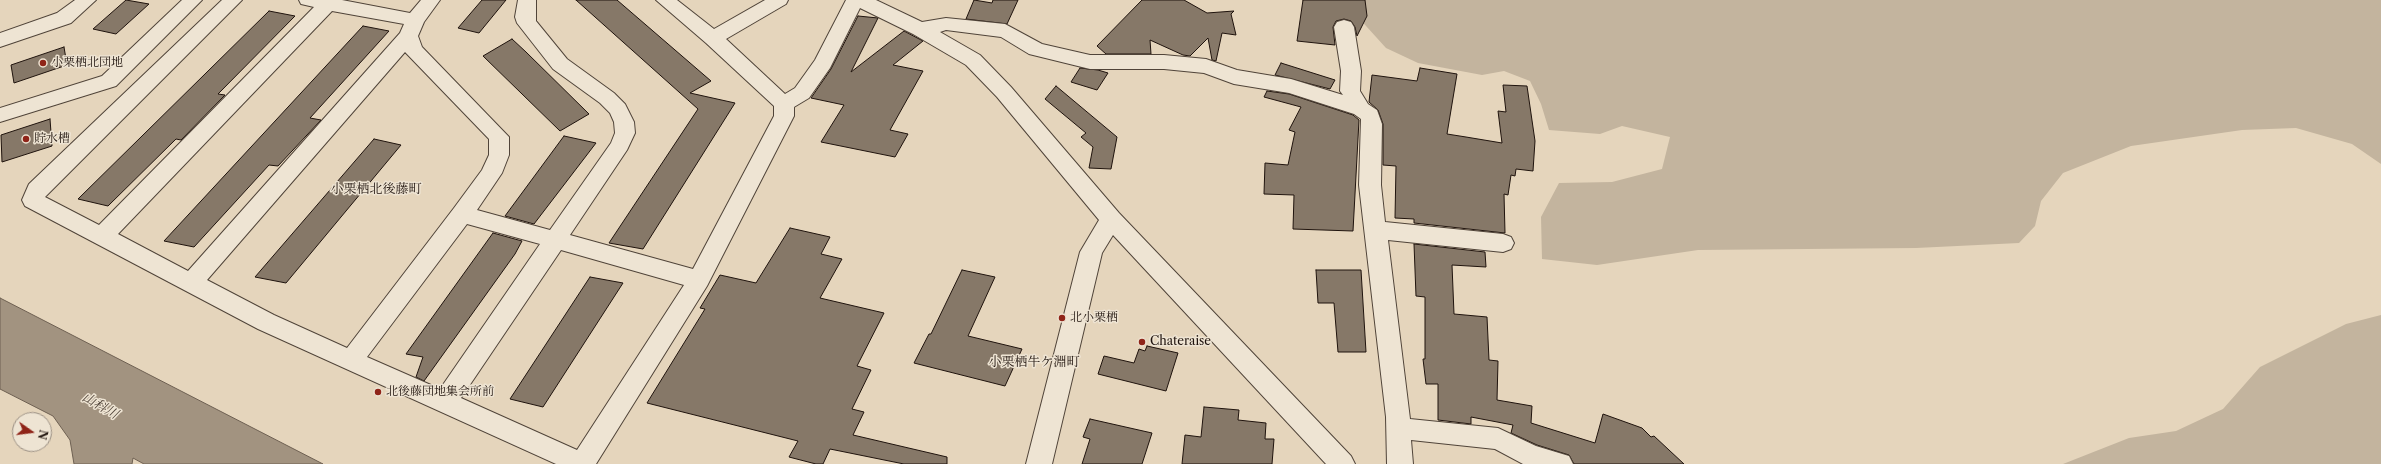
<!DOCTYPE html>
<html>
<head>
<meta charset="utf-8">
<style>
  body { margin:0 }
  #map { position:relative; width:2381px; height:464px; overflow:hidden; background:#e5d5bc; font-family:"Libre Caslon Text",serif }
  canvas { display:block }
  .north { position:absolute; left:12px; top:412px; width:40px; height:40px; box-sizing:border-box; background:#eee4d3; border:1px solid #9b9084; border-radius:50%; rotate:104deg; font-size:11px; font-weight:700; line-height:16px; text-align:center; color:#1f130d }
  .north::after { content:''; display:block; margin:auto; width:14px; height:18px; background:#8f2418; clip-path:polygon(50% 0,100% 100%,50% 72%,0 100%) }
</style>
</head>
<body>
<div id="map">
<canvas width="2381" height="464"></canvas>
<div class="north">N</div>
</div>
<script>
const c = document.querySelector('canvas').getContext('2d');
c.lineJoin = 'round';
function fill(path, color) { c.fillStyle = color; c.fill(path, 'evenodd'); }
const toPath = rows => new Path2D(rows.map(r => 'M' + r).join(''));
function strokePath(path, color, width, dash) { c.strokeStyle = color; c.lineWidth = width; c.lineCap = dash ? 'butt' : 'round'; c.setLineDash(dash || []); c.stroke(path); }
function write(font, color, halo, rows, align = 'center') {
  c.font = font + ' "Libre Caslon Text","Noto Serif JP",serif'; c.lineWidth = 3; c.setLineDash([]); c.textBaseline = 'middle'; c.strokeStyle = halo; c.fillStyle = color; for (const [text, x, y, turn = 0] of rows) {
    c.save(); c.translate(x, y); c.rotate((+turn || 0) * Math.PI / 180); c.textAlign = isNaN(turn) ? turn : align; if (halo) c.strokeText(text, 0, 0); c.fillText(text, 0, 0); c.restore();
  }
}
const green = toPath([
  [1351,0,2381,0,2381,164,2352,144,2296,128,2242,130,2131,146,2063,173,2041,201,2035,226,2019,243,1916,248,1698,250,1597,265,1542,259,1541,217,1559,183,1612,182,1662,169,1670,137,1622,126,1600,134,1549,130,1541,104,1530,81,1504,71,1482,75,1418,63,1386,48,1357,16],
  [2381,315,2381,464,2063,464,2129,438,2176,431,2223,409,2260,367,2346,324]
]);
const water = toPath([
  [0,298,323,464,144,464,133,458,132,464,74,464,70,440,53,416,0,389,0,298]
]);
const building = toPath([
  [126,0,149,4,116,34,93,29,126,0],
  [482,0,506,0,479,33,458,28,482,0],
  [576,0,617,0,711,81,690,93,735,103,643,249,609,243,698,109,576,0],
  [974,0,992,3,993,0,1018,0,1007,24,966,19,974,0],
  [1142,0,1184,0,1207,13,1234,11,1231,14,1236,35,1222,33,1216,61,1212,60,1208,38,1190,56,1183,55,1150,40,1151,54,1106,54,1097,46,1142,0],
  [1303,0,1365,0,1367,16,1357,36,1355,27,1351,21,1344,19,1336,21,1333,27,1335,45,1297,41,1303,0],
  [269,11,295,16,218,94,225,95,181,140,176,139,108,206,78,199,269,11],
  [858,16,878,18,851,72,904,31,923,41,893,65,923,71,890,130,908,134,895,157,821,142,844,105,811,98,831,69,858,16],
  [363,26,389,31,310,118,321,120,278,166,269,165,194,247,164,241,363,26],
  [512,39,526,52,589,114,560,131,483,56,512,39],
  [64,47,67,65,14,83,11,65,64,47],
  [1281,63,1335,80,1330,89,1275,75,1281,63],
  [1080,68,1098,70,1108,73,1097,90,1071,82,1080,68],
  [1420,68,1457,74,1447,134,1466,137,1502,143,1498,111,1506,112,1503,85,1527,86,1535,141,1533,171,1516,169,1515,176,1511,175,1508,195,1504,194,1505,233,1414,223,1414,219,1395,218,1396,166,1383,165,1383,124,1378,110,1369,102,1372,75,1417,81,1420,68],
  [1056,86,1117,137,1111,169,1089,168,1093,147,1081,137,1086,133,1045,99,1056,86],
  [1267,91,1289,94,1353,115,1359,120,1353,231,1293,229,1294,195,1264,194,1265,163,1288,165,1295,132,1289,130,1301,107,1264,97,1267,91],
  [50,119,52,146,2,162,1,135,50,119],
  [564,136,596,143,534,224,505,216,564,136],
  [374,139,401,145,286,283,255,277,374,139],
  [790,228,830,237,821,254,842,259,820,298,884,313,857,366,871,370,852,409,864,412,853,435,947,457,947,464,904,464,830,449,823,464,816,464,789,457,798,441,647,403,705,309,700,308,720,275,756,283,790,228],
  [493,233,522,241,515,254,424,381,416,377,423,357,406,354,493,233],
  [1414,244,1485,252,1486,267,1452,265,1454,314,1487,317,1489,360,1498,361,1497,400,1532,406,1531,423,1595,443,1603,414,1642,428,1651,437,1654,436,1684,464,1574,464,1569,455,1537,445,1511,433,1513,425,1471,417,1471,424,1438,420,1438,384,1426,384,1423,359,1425,359,1425,297,1416,296,1414,244],
  [962,270,995,277,968,336,1022,349,1005,386,914,363,929,334,931,334,962,270],
  [1316,270,1361,270,1366,352,1338,352,1334,303,1318,303,1316,270],
  [590,277,623,283,543,407,510,399,590,277],
  [1147,346,1178,353,1166,391,1098,374,1104,356,1134,363,1139,349,1145,351,1147,346],
  [1204,407,1239,410,1238,420,1266,423,1265,439,1274,439,1272,464,1182,464,1185,435,1201,437,1204,407],
  [1090,419,1152,433,1142,464,1082,464,1090,439,1083,437,1090,419]
]);
const minor = toPath([
  [75,0,96,0,71,23,0,47,0,33,57,13,75,0],
  [182,0,202,0,116,86,0,122,0,108,102,76,182,0],
  [222,0,242,0,45,197,99,225,314,7,301,4,299,0,342,0,410,13,421,0,440,0,424,22,418,36,422,47,509,137,509,155,502,173,477,210,550,230,611,143,615,133,614,122,610,113,600,103,553,69,517,23,515,17,518,0,536,0,536,21,567,59,614,93,625,104,634,122,635,133,627,150,570,235,693,269,774,116,774,106,706,43,656,0,677,0,714,29,765,0,788,0,786,4,726,39,785,94,795,88,815,60,846,0,876,0,922,22,946,18,1005,24,1042,44,1090,55,1164,55,1206,59,1237,70,1291,79,1343,95,1340,91,1341,71,1334,27,1337,22,1344,20,1351,22,1354,27,1361,71,1360,91,1368,104,1377,110,1382,124,1381,185,1385,222,1503,234,1511,237,1514,243,1511,249,1503,252,1388,240,1410,419,1498,428,1536,446,1569,456,1573,464,1523,464,1495,449,1411,440,1413,464,1387,464,1386,417,1359,185,1361,119,1354,114,1289,93,1234,84,1204,73,1164,69,1090,69,1029,54,1001,37,946,30,940,32,980,55,1011,87,1119,213,1351,456,1355,464,1326,464,1113,235,1102,253,1052,464,1026,464,1080,252,1099,220,997,97,966,65,913,34,860,8,830,68,809,98,794,107,794,116,707,286,596,464,556,464,258,329,25,206,22,200,29,184,222,0],
  [332,11,404,24,400,33,188,271,118,234,332,11],
  [405,52,489,139,489,155,482,170,454,208,347,348,274,315,207,280,405,52],
  [467,224,540,244,440,389,367,357,467,224],
  [561,250,684,285,577,450,461,398,561,250]
]);
const markers = [
  [43,63,4,"#8f2418"],
  [26,139,4,"#8f2418"],
  [1062,318,4,"#8f2418"],
  [1142,342,4,"#8f2418"],
  [378,392,4,"#8f2418"]
];
const poiNames = [
  ["小栗栖北団地",51,63],
  ["貯水槽",34,139],
  ["北小栗栖",1070,318],
  ["Chateraise",1150,342],
  ["北後藤団地集会所前",386,392]
];
const neighbourhoodNames = [
  ["小栗栖北後藤町",376,189],
  ["小栗栖牛ケ淵町",1034,362]
];
const waterNames = [
  ["山科川",100,406,30]
];
fill(green, '#c3b49e');
fill(water, '#a29380');
strokePath(water, '#6e6052', 1);
fill(building, '#867868');
strokePath(building, '#1f130d', 1);
strokePath(minor, '#504439', 2);
fill(minor, '#eee4d3');
for (const [x, y, r, color] of markers) { const dot = new Path2D(); dot.arc(x, y, r, 0, 2 * Math.PI); c.fillStyle = color; c.fill(dot); strokePath(dot, '#eee4d3', 1.5); }
write('12px', '#1f130d', '#eee4d3', poiNames, 'left');
write('13px', '#1f130d', '#eee4d3', neighbourhoodNames);
write('italic 13px', '#53463b', '#eee4d3', waterNames);
</script>
</body>
</html>
